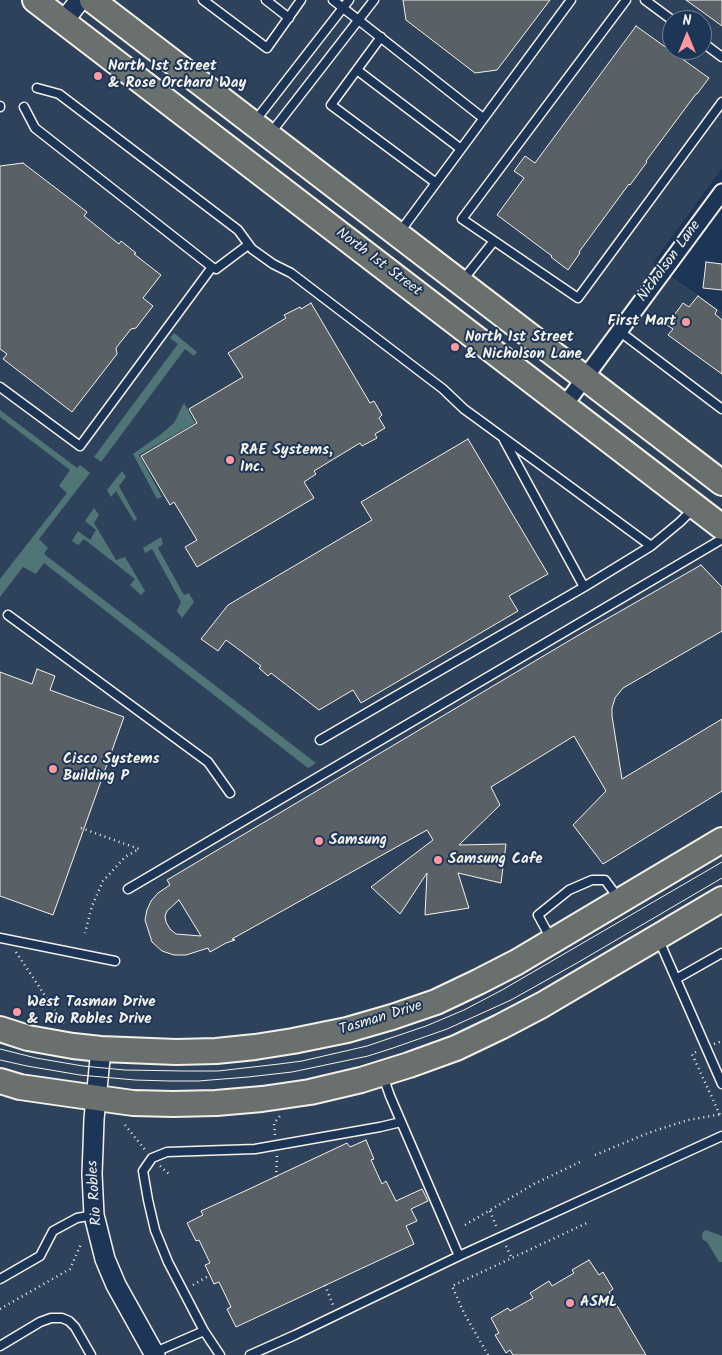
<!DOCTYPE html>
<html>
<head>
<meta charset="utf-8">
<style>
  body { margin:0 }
  #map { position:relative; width:722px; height:1355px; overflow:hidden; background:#1d3557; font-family:Kalam,sans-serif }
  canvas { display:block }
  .north { position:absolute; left:662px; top:10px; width:50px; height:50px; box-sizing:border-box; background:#1d3557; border:1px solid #738091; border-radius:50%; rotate:0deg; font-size:14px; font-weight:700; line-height:20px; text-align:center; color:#f4f1e8 }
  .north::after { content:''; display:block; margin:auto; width:18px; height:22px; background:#ff9aa2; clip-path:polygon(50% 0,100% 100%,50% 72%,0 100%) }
</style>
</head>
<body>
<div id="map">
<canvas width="722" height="1355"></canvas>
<div class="north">N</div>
</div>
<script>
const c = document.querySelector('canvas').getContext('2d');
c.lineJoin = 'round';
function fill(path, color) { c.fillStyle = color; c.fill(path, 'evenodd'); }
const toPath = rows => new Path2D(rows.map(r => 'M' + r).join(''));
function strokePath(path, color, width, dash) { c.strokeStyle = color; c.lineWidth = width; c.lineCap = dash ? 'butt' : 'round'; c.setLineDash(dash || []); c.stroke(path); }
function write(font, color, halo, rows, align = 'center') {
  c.font = font + ' Kalam,sans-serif'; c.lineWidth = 4; c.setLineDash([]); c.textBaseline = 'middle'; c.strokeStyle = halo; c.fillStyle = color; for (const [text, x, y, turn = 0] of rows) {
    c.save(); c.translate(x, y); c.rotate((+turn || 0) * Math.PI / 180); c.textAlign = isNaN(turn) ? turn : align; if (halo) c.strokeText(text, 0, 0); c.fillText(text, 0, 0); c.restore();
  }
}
const built = toPath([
  [0,0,722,0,722,168,653,263,722,312,722,1355,0,1355],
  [672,20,702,20,702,50,672,50]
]);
const green = toPath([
  [174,333,197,352,194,356,185,349,101,462,94,457,178,344,170,338],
  [184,403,195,423,139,455,162,497,157,499,133,454,160,435,174,423],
  [0,410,77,468,80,465,90,473,39,539,48,548,44,554,316,763,308,768,44,563,36,574,23,567,0,597,0,579,67,493,59,486,70,470,0,417],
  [122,471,126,477,119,486,137,519,134,521,116,491,111,497,107,490],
  [94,508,99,515,94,523,116,560,125,557,145,591,141,595,130,585,135,579,84,539,78,545,72,541,78,531,90,540,96,530,85,521],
  [161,537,163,544,158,548,184,595,189,593,194,602,182,618,177,611,181,602,152,549,145,553,143,548],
  [706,1230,722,1236,722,1262,719,1262,707,1242,703,1240,702,1236,703,1232]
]);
const building = toPath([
  [403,0,550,0,497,70,475,73,406,20,403,0],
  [686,0,722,0,722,26,686,0],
  [636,26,709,78,697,94,696,94,646,161,647,162,630,185,629,184,579,252,580,253,568,270,551,257,552,256,497,215,524,178,514,171,525,156,535,163,636,26],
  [23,163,87,212,84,216,119,244,121,241,136,253,134,254,161,275,143,298,153,306,136,328,131,329,116,348,117,354,72,412,3,359,7,354,0,349,0,166,23,163],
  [706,262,722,264,722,290,703,288,706,262],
  [698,296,717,310,715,314,722,320,722,374,668,335,673,329,667,325,683,303,689,307,698,296],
  [311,303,370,403,374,401,382,415,379,418,385,428,375,434,377,438,362,446,360,443,314,471,316,474,304,482,314,498,197,567,185,547,197,540,174,502,170,505,141,456,197,423,189,409,243,377,228,353,286,318,284,315,300,307,301,309,311,303],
  [468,439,548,574,509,596,518,611,361,703,353,690,319,710,271,673,268,676,259,668,261,666,226,640,218,651,201,639,228,605,372,520,361,502,468,439],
  [701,565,722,587,722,631,623,688,615,698,612,708,612,716,622,779,722,719,722,791,603,864,573,825,606,791,574,736,491,787,500,805,459,845,506,844,501,883,458,873,469,908,425,915,427,873,400,914,371,887,433,840,427,830,232,939,235,940,226,943,210,952,208,948,186,955,174,955,162,951,152,942,145,920,147,910,151,901,158,893,170,885,167,880,577,636,701,565],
  [179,900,201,936,176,934,170,929,166,922,165,916,167,911,179,900],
  [37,669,55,676,50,690,124,717,53,915,0,896,0,672,32,684,37,669],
  [366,1140,374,1159,371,1160,382,1184,386,1181,396,1201,422,1189,428,1201,411,1209,417,1221,406,1226,414,1244,236,1327,227,1309,231,1307,219,1282,214,1284,205,1265,210,1263,199,1240,196,1241,187,1223,203,1215,201,1211,247,1190,347,1143,350,1147,366,1140],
  [589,1260,599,1275,603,1272,613,1289,609,1292,646,1355,513,1355,510,1350,506,1353,495,1335,499,1333,491,1318,508,1308,510,1311,533,1298,530,1293,549,1281,552,1286,574,1273,572,1270,589,1260]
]);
const path = toPath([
  [81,828,139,849,125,857,103,881,92,906,85,933],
  [16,952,64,1024,64,1027],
  [714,1044,722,1041],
  [696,1052,692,1054,720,1115],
  [125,1125,146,1151],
  [275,1135,274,1123,280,1116],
  [595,1155,648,1133,688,1120,722,1114],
  [160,1166,169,1174],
  [276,1177,277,1156],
  [490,1211,497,1228],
  [465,1225,534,1184,580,1162],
  [506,1246,512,1258],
  [193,1285,210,1275],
  [325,1285,333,1305],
  [0,1309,70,1269,81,1244],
  [488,1355,464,1313,452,1286,589,1222]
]);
const service = toPath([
  [203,0,267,48,301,0],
  [266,0,289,18],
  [333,0,483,118],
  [626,0,462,219,578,298,722,102],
  [645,0,672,20],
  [381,37,331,105,436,183],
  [702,42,722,57],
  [357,70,461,149],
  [37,88,59,94,238,230,252,249,273,264,291,273,443,389,464,409,534,460,651,546],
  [0,107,0,106],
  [24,107,35,128,212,267,216,269,248,245],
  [255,121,349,0],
  [270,134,374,0],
  [399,233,571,0],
  [462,281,494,241],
  [619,331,722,409],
  [0,387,80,446,212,267],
  [504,440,584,587],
  [8,615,208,762,230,793],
  [320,740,584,587,651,546,680,522,694,508],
  [128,889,722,539],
  [0,938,115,961],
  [658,938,722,1084],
  [551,939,538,915,569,890,592,880,605,880,619,899],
  [676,979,722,953],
  [383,1076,390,1096,459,1256],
  [0,1279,40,1256,53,1231,77,1218,94,1215],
  [0,1346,40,1322,51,1318,62,1318,69,1321,75,1327,91,1355],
  [153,1353,204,1331],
  [220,1355,204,1331,168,1262,155,1230,148,1200,143,1171,152,1158,167,1152,255,1149,380,1127,401,1122],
  [250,1355,295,1335,459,1256,722,1136]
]);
const minor = toPath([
  [564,406,722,192]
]);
const tertiary = toPath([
  [63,22,80,0],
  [101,1049,94,1119,93,1148,92,1174,94,1215,105,1259,116,1285,155,1355]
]);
const primary = toPath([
  [35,0,722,527],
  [92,0,722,483],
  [0,1029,28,1038,73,1046,101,1049,176,1052,216,1051,255,1047,293,1041,347,1030,392,1017,436,1002,478,982,517,962,722,840],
  [0,1081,20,1087,97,1098,133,1103,173,1104,216,1103,262,1099,310,1092,361,1080,409,1065,456,1048,500,1027,542,1005,722,899]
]);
const tram = toPath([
  [0,1049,36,1058,83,1066,125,1070,184,1071,218,1071,279,1064,302,1061,367,1046,426,1026,464,1010,502,990,722,862],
  [0,1060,27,1066,80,1075,135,1080,169,1081,198,1081,248,1077,292,1072,368,1056,393,1048,447,1029,511,1000,577,963,722,878]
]);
const markers = [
  [98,76,5,"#ff9aa2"],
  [686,322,5,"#ff9aa2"],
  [455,347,5,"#ff9aa2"],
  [230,460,5,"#ff9aa2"],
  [53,769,5,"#ff9aa2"],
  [319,841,5,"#ff9aa2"],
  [438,860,5,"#ff9aa2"],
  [17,1012,5,"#ff9aa2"],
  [570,1303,5,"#ff9aa2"]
];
const poiNames = [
  ["North 1st Street",108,67],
  ["& Rose Orchard Way",108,84],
  ["First Mart",676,322,"right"],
  ["North 1st Street",465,338],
  ["& Nicholson Lane",465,355],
  ["RAE Systems,",240,451],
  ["Inc.",240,468],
  ["Cisco Systems",63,760],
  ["Building P",63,777],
  ["Samsung",329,841],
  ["Samsung Cafe",448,860],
  ["West Tasman Drive",27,1003],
  ["& Rio Robles Drive",27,1020],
  ["ASML",580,1303]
];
const streetNames = [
  ["Nicholson Lane",670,262,-54],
  ["North 1st Street",378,263,37],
  ["Tasman Drive",381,1019,-17],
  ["Rio Robles",96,1193,-94]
];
fill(built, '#2f425c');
fill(green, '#507576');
fill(building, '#5a6166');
strokePath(building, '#f4f1e8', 1);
strokePath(service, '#f4f1e8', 11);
strokePath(minor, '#f4f1e8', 19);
strokePath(tertiary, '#f4f1e8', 22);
strokePath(primary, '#f4f1e8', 28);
strokePath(path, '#f4f1e8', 2.5, [1, 4]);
strokePath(service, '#1d3557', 8);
strokePath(minor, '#1d3557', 15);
strokePath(tertiary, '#1d3557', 19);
strokePath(primary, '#6a706d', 24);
strokePath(tram, '#f4f1e8', 1);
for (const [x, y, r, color] of markers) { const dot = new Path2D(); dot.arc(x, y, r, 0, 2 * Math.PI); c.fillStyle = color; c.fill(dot); strokePath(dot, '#1d3557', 2); }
write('bold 15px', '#f4f1e8', '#1d3557', poiNames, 'left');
write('15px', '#f4f1e8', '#1d3557', streetNames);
</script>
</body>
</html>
